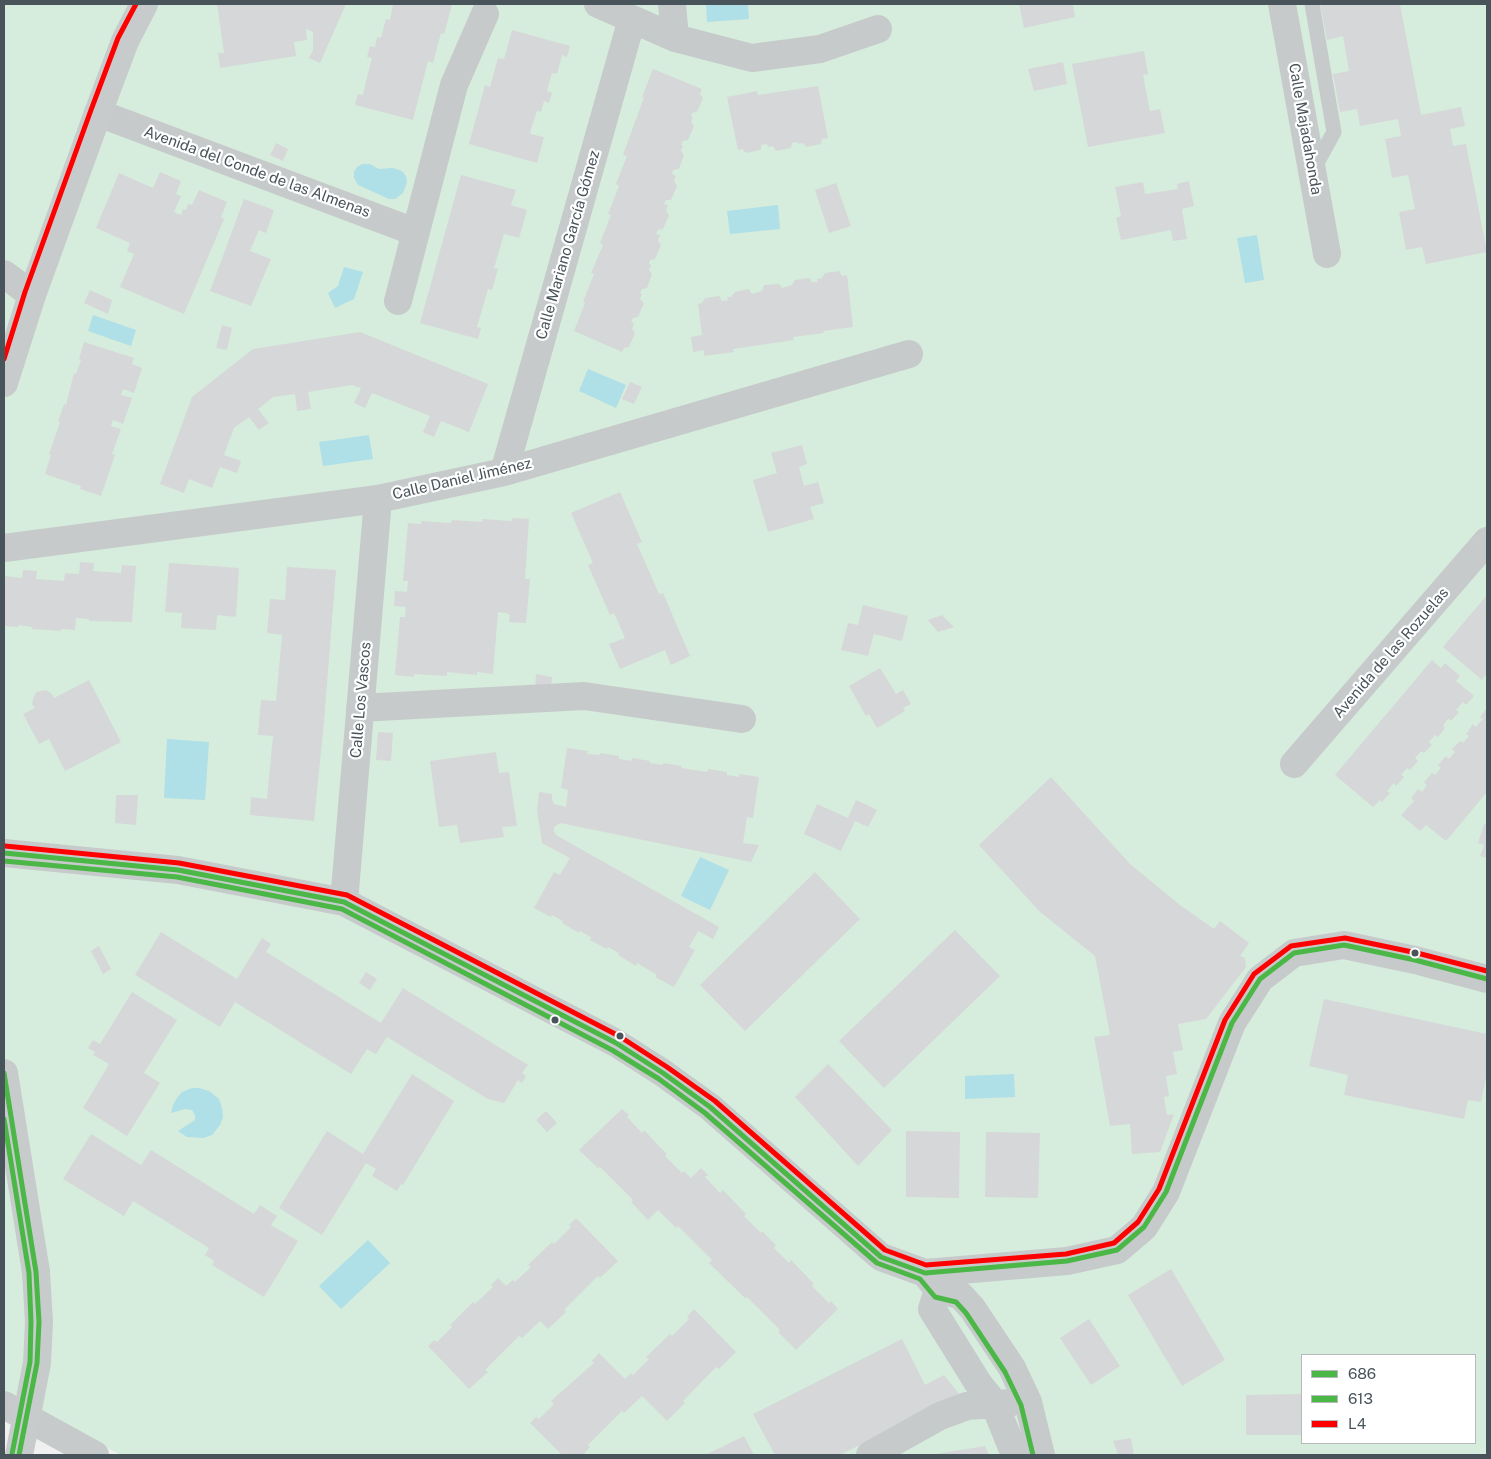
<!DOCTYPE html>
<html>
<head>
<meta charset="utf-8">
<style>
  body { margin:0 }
  #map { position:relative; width:1491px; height:1459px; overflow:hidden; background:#f0f0f0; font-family:"Public Sans",sans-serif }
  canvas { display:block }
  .frame { position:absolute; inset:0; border:5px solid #48535a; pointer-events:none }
  .legend { position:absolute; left:1301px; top:1354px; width:175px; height:90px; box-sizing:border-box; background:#fff; border:1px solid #b6babd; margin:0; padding:6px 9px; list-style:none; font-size:15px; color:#48535a }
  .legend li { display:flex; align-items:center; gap:10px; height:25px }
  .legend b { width:25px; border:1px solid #b6babd }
</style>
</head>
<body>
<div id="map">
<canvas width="1491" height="1459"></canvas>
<div class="frame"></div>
<ul class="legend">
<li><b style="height:6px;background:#4ab747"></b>686</li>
<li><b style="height:6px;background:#4ab747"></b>613</li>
<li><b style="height:6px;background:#f00"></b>L4</li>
</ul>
</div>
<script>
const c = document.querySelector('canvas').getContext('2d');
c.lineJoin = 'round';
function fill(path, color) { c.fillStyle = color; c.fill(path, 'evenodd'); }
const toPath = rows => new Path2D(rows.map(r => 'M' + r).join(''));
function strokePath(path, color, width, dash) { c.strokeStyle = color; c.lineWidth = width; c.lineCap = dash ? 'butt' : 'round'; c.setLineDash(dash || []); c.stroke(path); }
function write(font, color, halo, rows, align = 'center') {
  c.font = font + ' "Public Sans",sans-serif'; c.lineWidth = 4.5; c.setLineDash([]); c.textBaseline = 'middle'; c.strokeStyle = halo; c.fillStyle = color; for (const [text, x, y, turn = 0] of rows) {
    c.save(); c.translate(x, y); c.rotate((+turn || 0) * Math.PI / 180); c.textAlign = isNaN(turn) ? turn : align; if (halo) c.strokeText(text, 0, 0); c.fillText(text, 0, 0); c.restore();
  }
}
const green = toPath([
  [4,4,1487,4,1487,1455,121,1455,4,1396],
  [1302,1355,1475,1355,1475,1443,1302,1443]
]);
const water = toPath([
  [706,4,748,4,749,19,707,22],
  [362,164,370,164,379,169,393,168,402,171,406,176,407,182,403,193,395,199,389,199,358,185,354,178,354,172,357,167],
  [778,205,780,229,730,234,727,211],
  [1257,235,1264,280,1245,283,1237,238],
  [344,267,363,272,354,299,335,308,328,293,338,286],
  [93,315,136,330,131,346,88,331],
  [588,369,626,385,616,408,579,391],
  [369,435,373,459,323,466,319,442],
  [167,739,209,742,205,800,164,798],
  [700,857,729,870,710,910,681,896],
  [1014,1074,1015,1097,965,1099,965,1076],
  [192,1088,199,1088,209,1091,219,1099,222,1108,223,1117,220,1125,212,1135,203,1138,187,1137,178,1131,195,1120,195,1115,192,1110,185,1109,171,1113,173,1105,177,1098,182,1092],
  [368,1240,390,1263,341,1309,319,1286]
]);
const building = toPath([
  [217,4,346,4,320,63,309,58,313,50,313,32,306,29,307,40,294,42,296,56,220,68,218,53,224,53],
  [393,4,452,5,444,34,441,33,433,63,428,61,413,120,355,105,358,94,363,95,367,77,372,58,367,57,370,46,375,47,377,37,381,38,386,19,390,20],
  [1019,4,1073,4,1075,17,1024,28],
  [1320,4,1400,4,1421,115,1461,107,1465,126,1450,129,1453,146,1466,144,1487,252,1426,264,1422,247,1406,250,1399,212,1415,209,1408,175,1392,178,1385,139,1401,136,1398,119,1360,126,1357,109,1340,112,1333,74,1349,71,1343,36,1327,40],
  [512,30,570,46,567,57,562,55,557,74,552,73,547,91,552,93,549,103,544,101,541,112,537,111,531,129,530,134,544,137,537,163,469,144,485,85,490,87,498,58,504,59],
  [1144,51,1148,74,1143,75,1150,111,1160,109,1165,133,1088,147,1072,64],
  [1063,62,1067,84,1034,91,1028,69],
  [653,69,702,89,700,94,703,98,697,112,692,113,691,116,693,117,691,122,694,126,688,140,683,141,681,145,683,146,681,151,684,155,679,169,673,170,672,174,676,176,674,181,677,186,671,200,666,200,664,204,668,205,666,211,669,215,663,229,658,230,656,234,660,235,658,241,661,245,655,259,650,260,649,263,651,265,649,270,652,274,647,288,642,289,640,293,642,294,640,299,644,303,638,317,633,318,631,322,634,323,632,329,635,333,629,347,624,348,622,352,574,331,585,303,583,302,594,274,591,273,603,245,600,243,611,215,608,214,619,186,616,184,627,156,623,155,644,97,642,97],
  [818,86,828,138,822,139,821,144,806,147,803,143,798,144,798,142,792,143,791,148,776,151,773,146,768,147,767,144,761,145,761,150,746,153,742,149,738,150,727,97,757,91,758,95],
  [276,143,288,149,283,161,270,155],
  [160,172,181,181,176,194,181,196,174,212,181,215,183,209,186,210,188,204,192,205,199,190,227,202,221,217,224,219,184,314,120,287,134,254,127,251,130,243,96,228,119,173,153,188],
  [461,175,516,190,511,205,527,210,519,238,504,234,494,268,498,269,492,290,488,289,477,327,481,328,478,339,420,323],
  [1189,181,1194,206,1182,209,1187,239,1173,241,1171,230,1121,240,1116,218,1121,216,1115,187,1143,182,1145,194,1178,189,1177,184],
  [836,183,851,226,829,233,815,190],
  [244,199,274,210,266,233,259,230,250,251,271,259,251,306,210,291],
  [839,271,842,276,847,275,853,327,823,331,824,333,793,337,794,340,733,349,734,352,704,356,704,350,693,352,691,337,702,335,698,304,702,303,705,298,719,296,722,301,728,300,727,297,731,297,735,292,749,289,752,294,762,291,764,285,779,284,782,288,792,285,795,280,809,278,812,282,818,282,817,279,822,278,825,273],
  [90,290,112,300,108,314,84,303],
  [222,325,232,328,227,350,216,348],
  [360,332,488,384,469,432,441,421,434,437,423,432,430,416,372,393,365,408,354,403,361,388,352,385,308,392,311,409,297,411,295,394,273,397,258,409,269,423,259,430,249,417,234,428,224,455,241,461,237,473,220,467,212,488,189,479,184,493,160,484,192,397,253,349],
  [84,342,134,358,132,364,142,368,134,393,123,389,121,395,132,398,123,424,113,420,111,426,121,429,112,454,115,455,101,496,80,489,81,486,45,474,51,455,49,454,60,422,58,421,64,404,66,405,74,373,76,374,81,360,79,359],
  [630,382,642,387,634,404,622,399],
  [802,445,807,464,799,467,804,486,818,482,824,503,810,507,814,519,768,532,753,480,777,473,771,453],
  [620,492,642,542,637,544,659,594,663,593,690,656,671,665,665,650,620,669,609,644,625,638,614,613,610,615,588,565,593,563,571,513],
  [512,518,529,519,525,579,530,579,526,623,509,622,510,615,506,613,498,612,493,674,477,672,477,675,447,672,447,676,414,674,414,677,395,675,400,617,405,617,406,607,394,606,395,591,407,592,408,581,403,581,408,523,421,524,421,521,451,523,452,520,482,522,482,519,512,521],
  [80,562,94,563,93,571,121,573,122,565,136,566,132,622,89,621,89,619,76,618,75,630,61,629,61,631,32,629,32,627,18,625,18,627,4,626,4,576,22,578,23,570,37,571,36,579,64,581,65,573,79,574],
  [169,563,239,568,236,617,217,615,216,630,181,628,182,613,165,612],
  [287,567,336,570,324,722,314,821,250,815,251,797,267,799,273,736,258,735,261,700,276,701,282,635,267,633,270,599,285,600],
  [1487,595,1487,673,1482,680,1443,647],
  [863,605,908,616,902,641,874,634,868,656,841,650,848,623,858,625],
  [942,615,954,627,938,632,928,620],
  [1432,660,1441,668,1445,663,1460,676,1456,681,1474,696,1466,705,1463,702,1456,710,1459,712,1451,721,1449,719,1446,721,1443,726,1445,728,1438,737,1435,735,1429,742,1432,745,1424,753,1421,751,1415,758,1418,761,1410,770,1407,768,1401,775,1404,777,1396,786,1394,783,1387,791,1390,793,1382,802,1380,800,1373,807,1335,775],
  [880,668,896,694,903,690,911,704,903,708,905,711,877,728,869,714,866,716,849,686],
  [536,674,552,677,551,688,535,689],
  [89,680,121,742,65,771,49,739,39,744,23,714,35,708,32,704,33,699,36,692,46,690,52,694,54,698],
  [1487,708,1487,792,1446,841,1426,825,1420,831,1401,815,1414,801,1411,798,1418,789,1422,792,1427,785,1424,782,1432,773,1435,775,1441,768,1438,765,1446,756,1449,759,1455,752,1452,749,1460,741,1463,743,1469,736,1466,734,1473,724,1476,727,1480,722,1483,719,1480,717],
  [378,732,393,733,391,761,376,760],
  [567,748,588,751,587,754,600,755,600,753,619,756,619,759,631,761,632,758,650,761,650,763,663,765,663,763,682,766,681,768,707,772,708,769,727,772,727,775,739,777,739,774,759,777,753,818,747,817,743,843,759,845,751,862,560,823,554,827,554,831,556,835,719,927,713,939,698,931,689,947,695,950,674,987,655,977,657,975,637,963,636,966,618,955,619,953,608,947,607,949,590,940,591,937,580,931,579,933,562,923,563,921,552,915,551,917,534,908,554,872,560,875,570,858,542,843,537,811,539,792,552,794,552,799,554,804,566,807,568,790,561,788],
  [496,752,499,773,509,772,517,826,502,827,504,837,460,843,457,825,439,827,430,761],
  [1051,777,1130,864,1180,905,1214,929,1220,921,1249,943,1240,956,1245,958,1246,967,1206,1019,1178,1024,1183,1050,1173,1052,1177,1074,1166,1076,1169,1096,1164,1097,1167,1115,1174,1114,1160,1152,1132,1154,1130,1124,1110,1126,1094,1037,1110,1035,1095,956,1039,911,979,845],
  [116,795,138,795,136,825,115,823],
  [856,800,877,810,868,827,855,821,841,851,804,834,817,804,848,818],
  [1484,824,1487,825,1487,858,1480,856,1484,845,1478,843],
  [815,872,860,919,745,1031,700,985],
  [955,930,1000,976,884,1088,839,1041],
  [161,932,237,979,262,938,271,944,266,952,381,1023,403,988,528,1065,522,1073,526,1076,522,1083,518,1080,504,1103,488,1099,387,1037,376,1054,367,1049,351,1074,235,1002,220,1027,135,975],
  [99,946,111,969,103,974,91,951],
  [366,972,377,979,370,990,359,983],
  [132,992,177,1020,144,1073,160,1083,127,1136,83,1108,109,1064,93,1055,95,1052,88,1048,93,1040,100,1044],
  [1324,999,1487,1034,1487,1072,1481,1102,1468,1100,1464,1119,1344,1095,1348,1075,1309,1066],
  [828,1064,892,1130,858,1166,795,1097],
  [412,1074,454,1101,403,1185,401,1184,397,1191,372,1176,376,1169,366,1163,322,1235,279,1208,327,1131,363,1154],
  [622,1109,629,1115,627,1117,642,1133,644,1130,656,1143,667,1154,665,1156,682,1173,684,1171,691,1178,701,1168,708,1175,705,1177,720,1193,723,1190,746,1214,744,1216,761,1233,762,1231,776,1245,774,1248,789,1263,791,1260,814,1284,812,1286,829,1303,831,1301,838,1309,796,1350,778,1332,780,1330,747,1297,745,1298,709,1263,712,1260,678,1226,676,1228,658,1210,648,1220,631,1202,633,1200,600,1167,598,1168,579,1150],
  [546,1111,557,1123,547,1132,536,1120],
  [906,1131,960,1132,959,1198,906,1197],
  [986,1132,1040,1133,1038,1198,985,1197],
  [91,1134,141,1165,151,1150,254,1214,260,1205,277,1216,271,1225,298,1241,264,1297,212,1265,214,1261,205,1255,209,1248,133,1201,124,1216,63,1179],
  [576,1218,618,1261,600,1278,598,1276,564,1310,566,1312,548,1329,540,1321,522,1338,519,1336,485,1370,488,1372,469,1389,428,1346,434,1340,437,1342,452,1327,450,1325,473,1302,475,1304,493,1287,491,1285,498,1278,506,1286,513,1280,515,1282,531,1267,528,1265,552,1242,554,1244,571,1227,569,1225],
  [1171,1269,1225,1360,1182,1386,1128,1295],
  [694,1309,736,1352,719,1369,716,1367,683,1401,685,1403,667,1421,642,1396,624,1413,622,1411,588,1445,590,1447,583,1455,562,1455,530,1423,536,1417,539,1419,554,1404,551,1401,594,1363,592,1361,599,1353,625,1379,631,1373,633,1375,649,1359,646,1357,670,1334,672,1336,689,1319,687,1317],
  [1089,1319,1120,1366,1091,1385,1060,1338],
  [902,1339,925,1385,944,1375,960,1395,840,1455,775,1455,753,1414],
  [1302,1394,1302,1435,1246,1435,1246,1395],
  [744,1436,754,1455,705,1455,734,1441],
  [1131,1438,1134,1455,1118,1455,1113,1441],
  [985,1446,989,1455,936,1455,936,1454]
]);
const service = toPath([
  [1312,4,1334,132,1313,170]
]);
const minor = toPath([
  [598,4,675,38,752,58,820,49,878,29],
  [672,4,675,38],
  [1282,4,1327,254],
  [98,113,415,232],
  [4,274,32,295],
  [398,301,454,85,485,14],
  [504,472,632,19],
  [4,548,378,499,504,472,909,354],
  [360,708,584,696,742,719],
  [1294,764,1487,541],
  [4,853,178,870,344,902,616,1043,663,1073,710,1107,881,1257,925,1273,1067,1261,1117,1250,1144,1227,1166,1192,1232,1023,1260,979,1294,953,1344,945,1415,960,1487,979],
  [344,902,378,499],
  [925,1273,938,1290,960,1295,972,1308,1012,1368,1028,1402,1041,1455],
  [938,1290,932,1309,978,1383,994,1403,1015,1455],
  [4,1405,95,1455],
  [870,1455,940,1416,967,1406,1009,1403]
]);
const secondary = toPath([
  [4,383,32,295,98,113,125,41,144,4],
  [4,1073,36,1272]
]);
const secondaryBridge = toPath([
  [19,1455,37,1363,39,1322,36,1272]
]);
const bus1 = toPath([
  [4,853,178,870,344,902,616,1043,663,1073,710,1107,881,1257,925,1273,1067,1261,1117,1250,1144,1227,1166,1192,1232,1023,1260,979,1294,953,1344,945,1415,960,1487,979],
  [4,1073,36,1272,39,1322,37,1363,19,1455]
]);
const bus2 = toPath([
  [4,861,177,877,342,909,612,1050,659,1079,705,1113,877,1263,920,1279,935,1297,956,1302,966,1313,1005,1372,1021,1405,1033,1455],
  [4,1119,29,1273,31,1322,30,1362,12,1454]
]);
const bus3 = toPath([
  [4,359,25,292,91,110,118,38,136,4],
  [5,846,179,863,347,895,619,1036,667,1067,715,1101,885,1250,926,1265,1066,1254,1114,1243,1138,1222,1159,1189,1225,1020,1254,974,1291,946,1345,938,1417,953,1487,971]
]);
const markers = [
  [1415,953,4.5,"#48535a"],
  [555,1020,4.5,"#48535a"],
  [620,1036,4.5,"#48535a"]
];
const streetNames = [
  ["Calle Majadahonda",1305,129,80],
  ["Avenida del Conde de las Almenas",257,172,20],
  ["Calle Mariano García Gómez",568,245,-74],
  ["Calle Daniel Jiménez",462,479,-13],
  ["Avenida de las Rozuelas",1391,653,-49],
  ["Calle Los Vascos",361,700,-85]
];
fill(green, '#d6eddd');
fill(water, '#afdfe7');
fill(building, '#d6d7d8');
strokePath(service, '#c7cacb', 15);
strokePath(minor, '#c7cacb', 28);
strokePath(secondary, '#c8cbcc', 28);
strokePath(secondaryBridge, '#c8cbcc', 28);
strokePath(bus1, '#4ab747', 5);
strokePath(bus2, '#4ab747', 5);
strokePath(bus3, '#f00', 5);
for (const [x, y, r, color] of markers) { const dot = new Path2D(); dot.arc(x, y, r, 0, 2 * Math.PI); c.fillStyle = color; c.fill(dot); strokePath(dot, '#fff', 2); }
write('15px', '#48535a', '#fff', streetNames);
</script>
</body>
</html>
